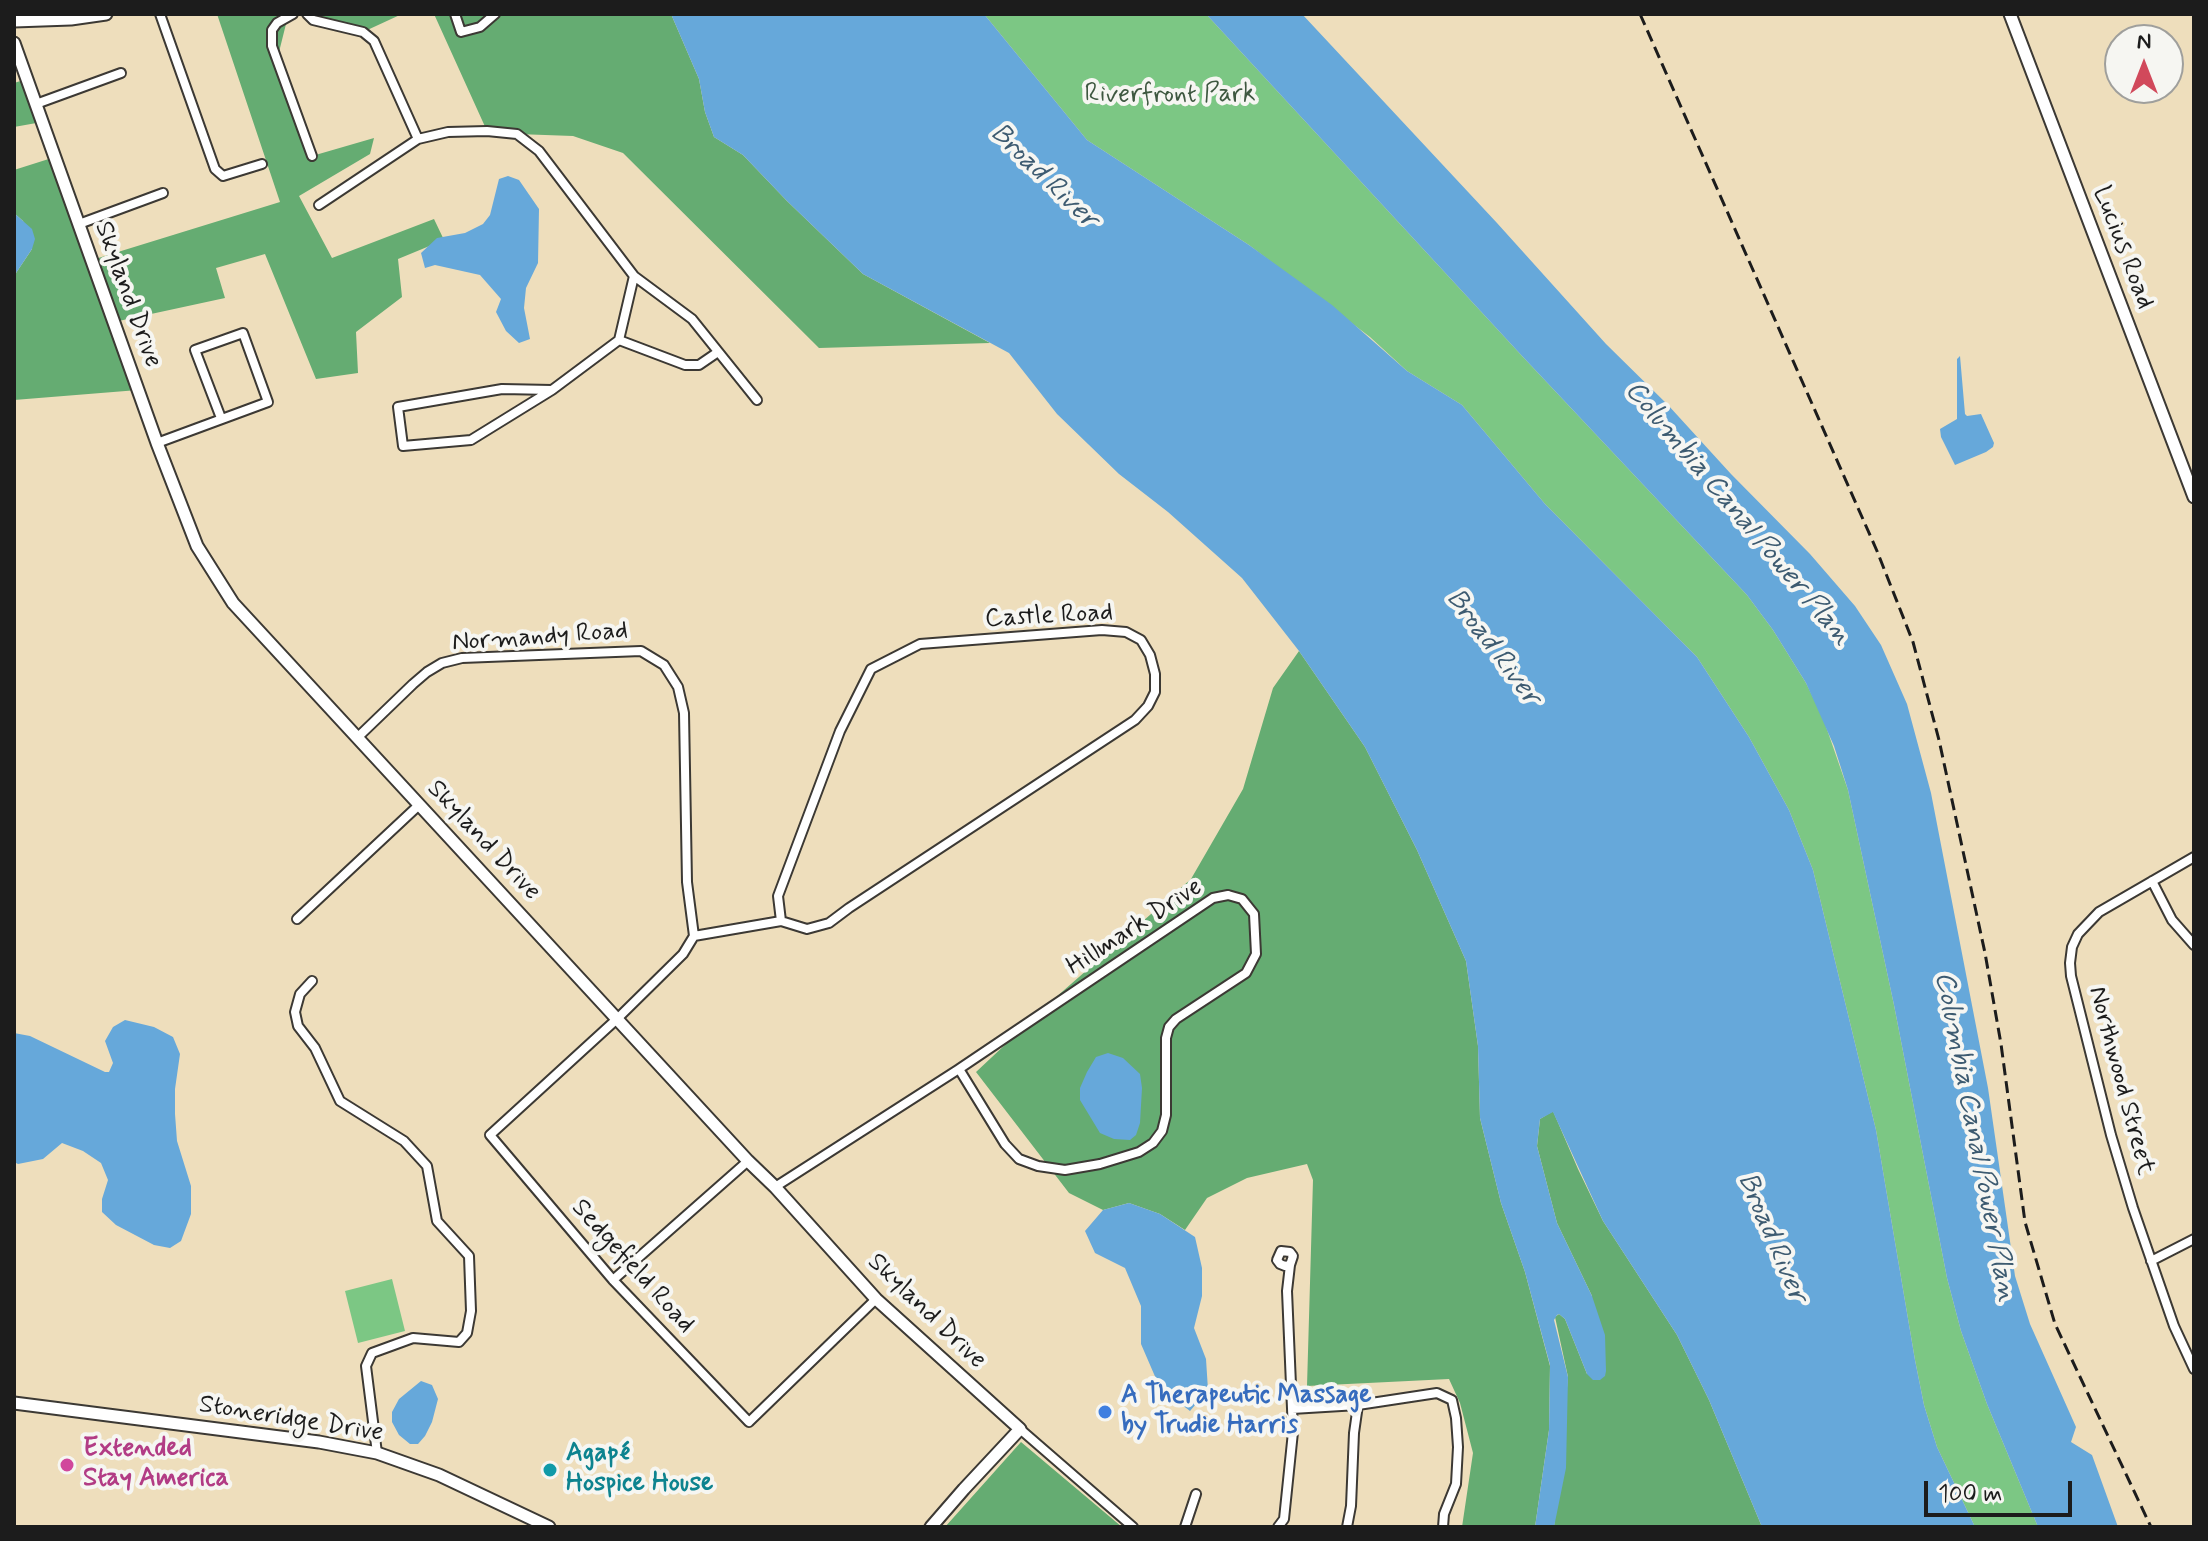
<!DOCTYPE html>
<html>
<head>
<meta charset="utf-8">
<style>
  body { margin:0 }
  #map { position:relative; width:2208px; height:1541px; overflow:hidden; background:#eedebc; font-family:Mynerve,sans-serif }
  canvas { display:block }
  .frame { position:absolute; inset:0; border:16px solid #1c1c1c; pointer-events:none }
  .north { position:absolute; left:2104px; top:24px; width:80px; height:80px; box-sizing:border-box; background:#f6f6f2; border:2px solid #9f9f9c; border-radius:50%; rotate:0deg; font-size:22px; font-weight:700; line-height:32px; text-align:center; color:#1c1c1c }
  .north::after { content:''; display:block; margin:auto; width:28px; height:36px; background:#d1495b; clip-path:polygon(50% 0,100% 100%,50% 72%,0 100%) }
  .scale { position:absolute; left:1924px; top:1481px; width:148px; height:36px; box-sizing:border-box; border:4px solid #1c1c1c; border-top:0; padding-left:10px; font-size:24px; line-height:28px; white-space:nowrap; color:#1c1c1c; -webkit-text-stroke:6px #f6f6f2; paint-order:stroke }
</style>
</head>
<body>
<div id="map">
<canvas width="2208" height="1541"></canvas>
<div class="frame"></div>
<div class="north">N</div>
<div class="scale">100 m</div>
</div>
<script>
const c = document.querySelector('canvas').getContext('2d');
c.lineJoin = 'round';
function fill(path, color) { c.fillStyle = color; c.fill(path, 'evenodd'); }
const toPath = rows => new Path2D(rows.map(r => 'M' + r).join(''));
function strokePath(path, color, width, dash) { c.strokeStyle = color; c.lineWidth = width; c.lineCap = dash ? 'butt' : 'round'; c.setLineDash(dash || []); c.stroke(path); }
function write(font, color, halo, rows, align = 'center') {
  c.font = font + ' Mynerve,sans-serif'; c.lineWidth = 8; c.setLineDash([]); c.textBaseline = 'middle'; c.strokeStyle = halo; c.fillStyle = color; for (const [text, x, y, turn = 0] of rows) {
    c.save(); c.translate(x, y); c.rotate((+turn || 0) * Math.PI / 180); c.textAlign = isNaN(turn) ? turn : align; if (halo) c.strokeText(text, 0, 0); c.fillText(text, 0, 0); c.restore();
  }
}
const green = toPath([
  [984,14,1206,14,1523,357,1747,595,1773,630,1806,683,1822,715,1848,790,1894,1005,1947,1278,1961,1331,1987,1404,2038,1527,1975,1527,1937,1447,1924,1405,1915,1360,1876,1130,1813,870,1789,810,1749,737,1697,657,1545,504,1462,405,1407,371,1370,337,1249,245,1087,140],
  [392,1279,405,1331,358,1343,345,1291]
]);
const forest = toPath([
  [217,14,294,14,288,16,277,60,312,156,374,138,370,154,299,196,332,258,434,219,444,240,398,259,402,297,356,332,358,373,316,379,265,254,216,268,225,298,114,322,138,390,14,400,14,276,32,249,23,221,14,213,14,170,55,157,92,260,280,202],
  [307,14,402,14,363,32],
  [434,14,671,14,699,79,705,112,714,137,743,155,787,201,863,274,990,343,819,348,623,153,573,136,517,134,487,131],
  [27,79,42,122,14,127,14,83],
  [1299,651,1365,747,1417,850,1466,961,1478,1046,1480,1118,1501,1203,1525,1272,1550,1366,1549,1430,1535,1527,1462,1527,1473,1453,1460,1403,1449,1379,1307,1386,1313,1180,1307,1164,1247,1178,1207,1198,1185,1230,1160,1214,1129,1203,1103,1210,1069,1193,976,1072,1055,998,1191,879,1243,789,1273,688],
  [1553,1111,1578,1169,1603,1221,1677,1335,1709,1400,1762,1527,1554,1527,1568,1377,1555,1317,1559,1314,1565,1319,1587,1374,1592,1296,1557,1223,1537,1146,1540,1119],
  [1021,1442,1122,1527,945,1527]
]);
const water = toPath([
  [671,14,984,14,1087,140,1249,245,1332,305,1407,371,1462,405,1545,504,1697,657,1749,737,1789,810,1813,870,1876,1130,1915,1360,1924,1405,1937,1447,1975,1527,1762,1527,1709,1400,1677,1335,1603,1221,1553,1112,1540,1119,1537,1146,1557,1223,1592,1296,1605,1335,1606,1371,1605,1376,1600,1380,1593,1380,1587,1374,1565,1319,1559,1314,1557,1315,1554,1320,1568,1377,1566,1468,1554,1527,1535,1527,1549,1430,1550,1365,1525,1272,1501,1203,1480,1118,1478,1046,1466,961,1417,850,1365,747,1299,651,1242,578,1168,512,1119,474,1057,414,1009,353,863,274,787,201,743,155,714,137,705,112,699,79],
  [1206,14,1302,14,1497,223,1606,344,1668,405,1731,474,1810,554,1855,606,1881,645,1907,704,1931,793,1988,1088,2015,1276,2030,1324,2076,1427,2071,1442,2092,1455,2118,1527,2038,1527,1987,1404,1961,1331,1947,1278,1894,1005,1848,790,1834,746,1806,683,1773,630,1747,595,1523,357],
  [508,176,519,180,539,209,538,263,526,288,524,308,530,339,519,343,506,331,496,312,501,299,480,275,435,265,425,268,421,253,437,238,465,233,483,224,490,215,499,179],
  [14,213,32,229,35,239,32,249,14,276],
  [1960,356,1965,414,1967,416,1981,414,1994,443,1993,447,1986,452,1955,465,1941,437,1940,429,1957,419,1957,359],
  [125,1020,154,1027,173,1037,180,1054,175,1089,175,1114,177,1141,191,1186,191,1214,181,1241,170,1248,154,1245,116,1225,102,1212,102,1199,108,1180,101,1163,83,1151,62,1143,43,1159,18,1164,14,1162,14,1033,30,1036,105,1072,109,1072,113,1063,105,1041,113,1027],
  [1108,1053,1123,1058,1140,1074,1142,1088,1140,1123,1136,1135,1130,1140,1114,1139,1100,1133,1080,1100,1080,1088,1087,1072,1096,1057],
  [1129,1203,1160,1214,1195,1237,1202,1268,1202,1296,1194,1328,1206,1359,1208,1390,1190,1411,1160,1388,1141,1344,1141,1306,1125,1268,1095,1253,1085,1231,1103,1210],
  [421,1381,432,1385,438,1399,432,1422,425,1436,418,1444,410,1444,399,1435,392,1422,392,1412,399,1399]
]);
const street = toPath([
  [160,14,215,169,223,176,262,164],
  [293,14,277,23,272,30,272,46,312,156],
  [307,14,313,20,363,32,374,41,418,139],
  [455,14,461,32,480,27,495,14],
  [36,104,121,73],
  [319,205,418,139,448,132,487,131,517,134,539,151,634,276,692,319,757,400],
  [79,224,163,193],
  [619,340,685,365,699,365,718,352],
  [552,390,471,440,403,446,398,407,502,389,552,390,619,340,634,276],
  [157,443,268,402,243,333,195,350,221,418],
  [358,737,413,684,427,672,442,663,462,658,641,651,664,665,678,687,684,713,687,882,694,936],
  [2194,857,2099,912,2078,934,2072,947,2070,963,2071,976,2111,1135,2133,1208,2174,1326,2194,1369],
  [2152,881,2172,920,2194,945],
  [1228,895,1242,899,1254,914,1256,954,1246,973,1176,1019,1169,1027,1166,1038,1166,1115,1162,1131,1153,1143,1139,1152,1100,1164,1065,1170,1038,1166,1019,1159,1005,1144,959,1069,1213,898,1228,895],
  [297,919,419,805],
  [781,921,778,896,840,731,871,669,920,644,1102,630,1126,632,1141,640,1150,655,1155,674,1155,692,1148,706,1135,720,849,908,829,923,807,929,781,921,694,936,683,954,618,1018,490,1135,613,1280,749,1422,876,1299],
  [312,981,300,994,295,1012,298,1026,315,1048,340,1101,404,1141,427,1166,437,1221,469,1256,471,1311,467,1333,459,1342,413,1338,372,1353,366,1366,377,1453],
  [775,1187,959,1069],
  [2151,1261,2194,1239],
  [613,1280,748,1161],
  [1292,1409,1358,1405],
  [1020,1429,1133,1527],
  [1185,1527,1196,1494],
  [1278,1527,1284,1519,1293,1432,1287,1291,1290,1265,1293,1256,1290,1252,1281,1251,1277,1260,1280,1264,1285,1266,1290,1265],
  [1347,1527,1351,1506,1354,1433,1358,1405,1437,1393,1452,1400,1456,1418,1458,1447,1456,1484,1444,1514,1443,1527]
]);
const secondary = toPath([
  [2010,14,2194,497],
  [14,21,71,19,106,14],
  [14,43,157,443,197,546,233,603,748,1161,775,1187,876,1299,1020,1429,964,1489,931,1527],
  [14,1403,319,1442,377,1453,439,1475,549,1527]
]);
const rail = toPath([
  [1640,14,1877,551,1913,642,1939,740,1985,953,2001,1044,2025,1222,2055,1324,2151,1527]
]);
const markers = [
  [1105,1412,8,"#3f7fe0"],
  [67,1465,8,"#d1479c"],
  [550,1470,8,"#0f9aa8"]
];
const parkNames = [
  ["Riverfront Park",1170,96]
];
const streetNames = [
  ["Lucius Road",2122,248,69],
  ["Skyland Drive",127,295,70],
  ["Castle Road",1049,617,-3],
  ["Normandy Road",540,638,-4],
  ["Skyland Drive",483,841,47],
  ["Hillmark Drive",1135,928,-33],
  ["Northwood Street",2120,1081,75],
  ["Sedgefield Road",632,1267,48],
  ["Skyland Drive",926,1312,44],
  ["Stoneridge Drive",291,1420,9]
];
const shopNames = [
  ["A Therapeutic Massage",1121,1397],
  ["by Trudie Harris",1121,1427]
];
const hotelNames = [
  ["Extended",83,1450],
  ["Stay America",83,1480]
];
const cultureNames = [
  ["Agapé",566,1455],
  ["Hospice House",566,1485]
];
const waterNames = [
  ["Broad River",1043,177,44],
  ["Columbia Canal Power Plan",1737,514,50],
  ["Broad River",1492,648,53],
  ["Columbia Canal Power Plan",1974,1137,79],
  ["Broad River",1771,1238,67]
];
fill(green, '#7cc784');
fill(forest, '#65ac72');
fill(water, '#66a8da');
strokePath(street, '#3c3934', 12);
strokePath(secondary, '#3c3934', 15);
strokePath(street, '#fff', 8);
strokePath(secondary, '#fff', 11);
strokePath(rail, '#1c1c1c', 3, [12, 6]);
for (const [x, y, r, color] of markers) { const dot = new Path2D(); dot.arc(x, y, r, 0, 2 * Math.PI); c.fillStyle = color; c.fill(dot); strokePath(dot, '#f6f6f2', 3); }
write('26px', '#3e5840', '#f6f6f2', parkNames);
write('26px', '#1c1c1c', '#f6f6f2', streetNames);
write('bold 26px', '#366cbe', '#f6f6f2', shopNames, 'left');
write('bold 26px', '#b23c85', '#f6f6f2', hotelNames, 'left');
write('bold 26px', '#0d838f', '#f6f6f2', cultureNames, 'left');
write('italic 28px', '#3d5b71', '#f6f6f2', waterNames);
</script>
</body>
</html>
